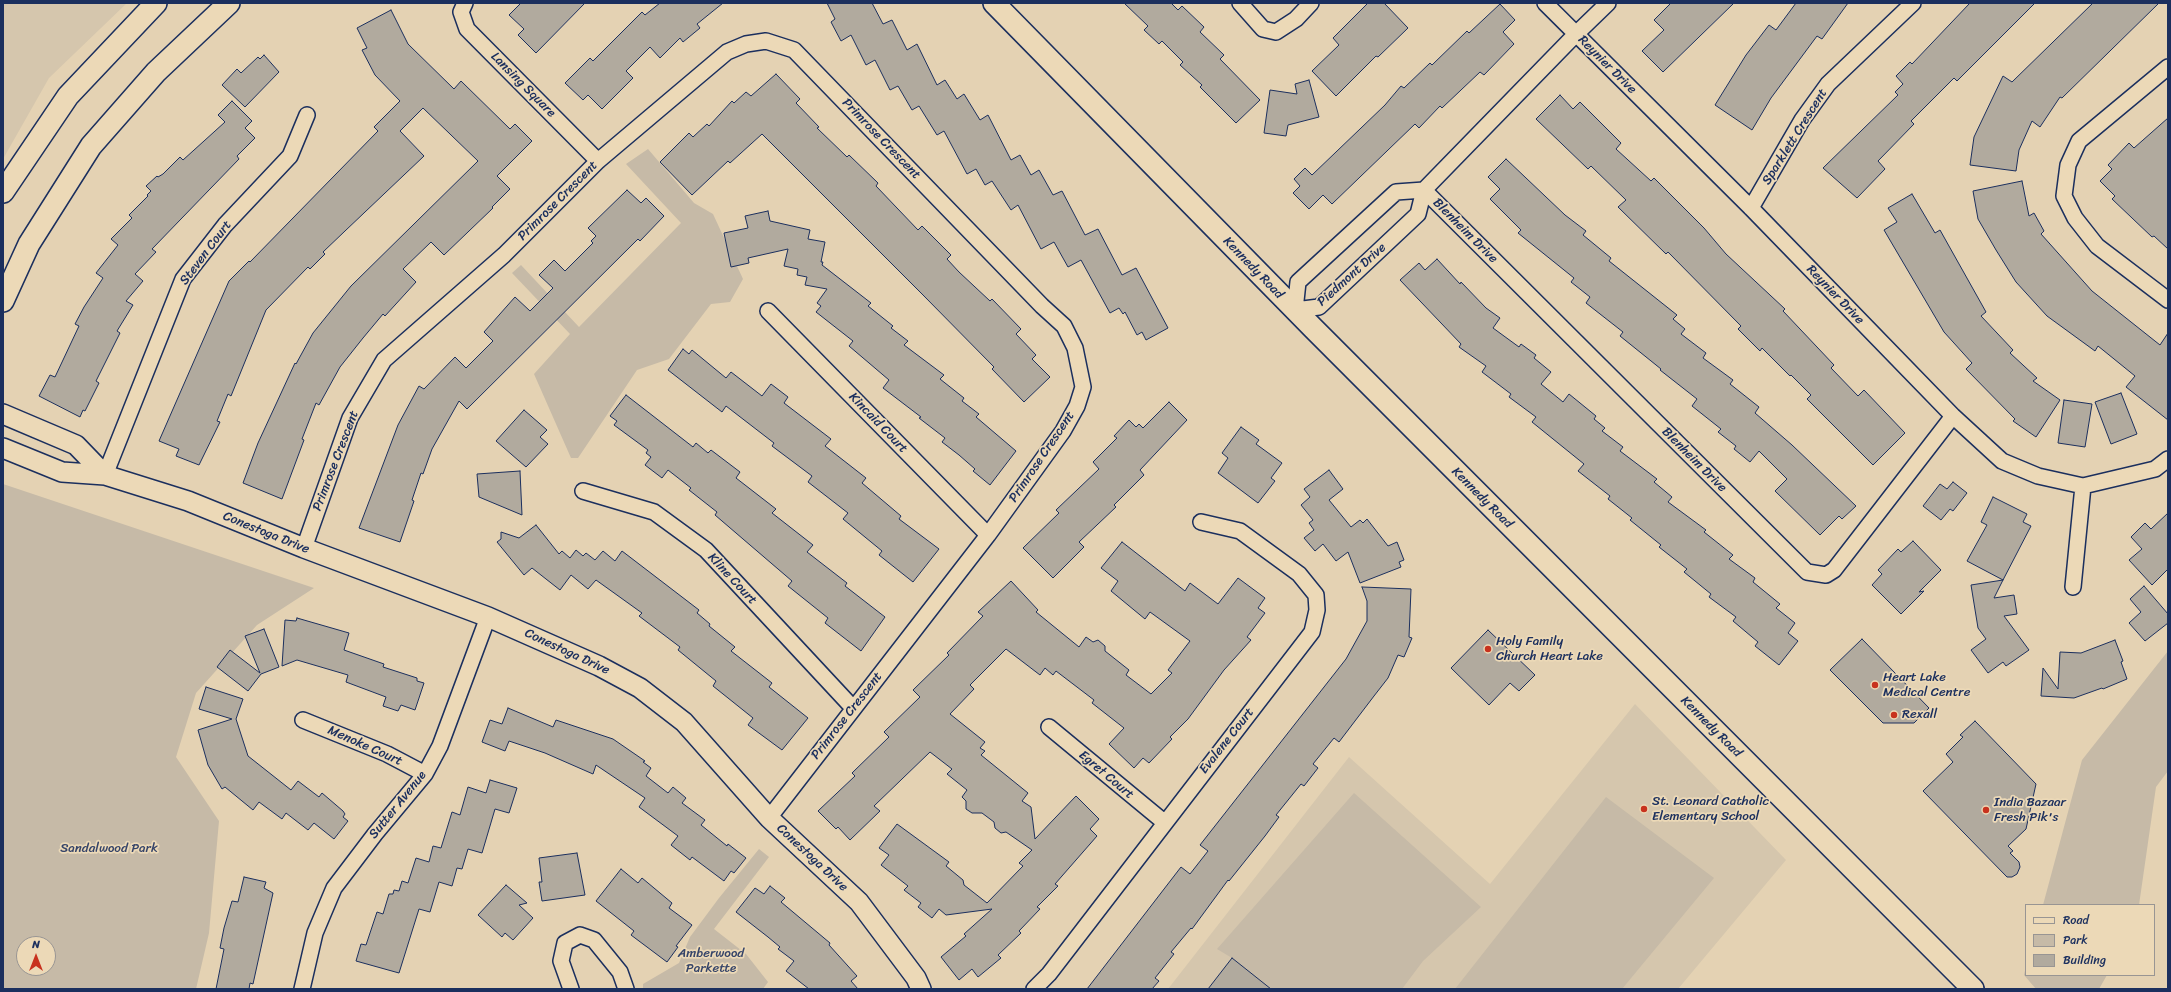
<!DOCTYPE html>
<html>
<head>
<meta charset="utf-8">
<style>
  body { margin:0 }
  #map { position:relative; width:2171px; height:992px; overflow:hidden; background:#e4d2b3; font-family:Sriracha,sans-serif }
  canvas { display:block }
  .frame { position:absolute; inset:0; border:4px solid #1b2f5e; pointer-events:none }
  .legend { position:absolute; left:2025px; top:904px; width:130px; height:72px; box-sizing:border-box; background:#ecd9b7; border:1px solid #989593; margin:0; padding:5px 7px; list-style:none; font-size:12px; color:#1b2f5e }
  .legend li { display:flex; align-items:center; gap:8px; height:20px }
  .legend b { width:20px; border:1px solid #989593 }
  .north { position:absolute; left:16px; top:936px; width:40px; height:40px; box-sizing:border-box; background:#ecd9b7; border:1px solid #989593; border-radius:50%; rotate:0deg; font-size:11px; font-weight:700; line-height:16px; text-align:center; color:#1b2f5e }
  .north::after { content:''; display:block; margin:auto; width:14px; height:18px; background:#c8321e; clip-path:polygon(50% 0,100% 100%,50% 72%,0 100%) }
</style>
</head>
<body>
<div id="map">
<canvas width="2171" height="992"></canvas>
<div class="frame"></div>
<ul class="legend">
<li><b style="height:5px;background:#ecd9b7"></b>Road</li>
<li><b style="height:11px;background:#c6baa7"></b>Park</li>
<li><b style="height:11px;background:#b1aa9e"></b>Building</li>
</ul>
<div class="north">N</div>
</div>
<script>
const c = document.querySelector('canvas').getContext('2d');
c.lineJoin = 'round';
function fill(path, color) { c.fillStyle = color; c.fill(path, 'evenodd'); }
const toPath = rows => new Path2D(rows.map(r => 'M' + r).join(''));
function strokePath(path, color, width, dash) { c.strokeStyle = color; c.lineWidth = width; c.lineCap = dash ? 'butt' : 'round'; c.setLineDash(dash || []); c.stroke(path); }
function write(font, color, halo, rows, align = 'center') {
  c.font = font + ' Sriracha,sans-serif'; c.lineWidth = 3.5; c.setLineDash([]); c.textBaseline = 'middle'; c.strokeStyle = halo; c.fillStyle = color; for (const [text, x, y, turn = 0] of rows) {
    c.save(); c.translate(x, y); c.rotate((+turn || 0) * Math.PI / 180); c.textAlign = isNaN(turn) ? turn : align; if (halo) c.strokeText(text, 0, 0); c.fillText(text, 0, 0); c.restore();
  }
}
const built = toPath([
  [3,3,127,3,49,78,3,159],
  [1635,704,1786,860,1678,989,1168,989,1349,757,1490,884]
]);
const green = toPath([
  [648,149,694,203,713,214,743,279,730,302,711,304,669,359,637,370,578,458,571,458,534,374,570,334,512,273,521,265,579,327,681,223,626,164],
  [3,484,314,588,257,625,196,693,176,757,219,821,209,933,196,989,3,989],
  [24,944,48,944,48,968,24,968],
  [2168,651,2168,771,2156,787,2139,905,2043,905,2082,760],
  [1354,793,1481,907,1423,961,1402,989,1271,989,1232,958,1217,949],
  [1606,797,1714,878,1622,989,1455,989],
  [759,849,769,857,714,929,746,954,768,982,763,989,643,989,643,984,679,963,690,937,719,898],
  [2026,966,2026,975,2107,975,2099,989,2036,989,2024,975]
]);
const building = toPath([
  [521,3,585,3,536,53,518,35,524,29,509,15,521,3],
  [660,3,723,3,697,24,700,28,683,42,680,38,660,58,650,47,626,71,633,78,602,109,588,95,583,100,565,83,590,58,593,61,642,12,645,15,660,3],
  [827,3,872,3,883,24,892,20,907,50,917,44,937,85,945,80,957,99,964,94,980,120,988,115,1011,160,1020,155,1031,175,1039,170,1053,195,1062,191,1085,235,1098,229,1122,275,1136,268,1168,328,1146,340,1142,332,1137,335,1125,312,1123,314,1119,308,1110,313,1081,260,1068,267,1054,242,1041,249,1018,205,1011,210,992,181,985,185,976,169,967,174,944,131,937,135,919,106,912,110,898,86,890,90,875,60,866,65,851,35,841,41,831,22,835,19,827,3],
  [1124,3,1171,3,1178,10,1182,6,1204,27,1200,32,1224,55,1220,59,1260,100,1236,123,1200,87,1202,85,1180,65,1183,62,1162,41,1159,44,1144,30,1148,26,1124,3],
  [1368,3,1384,3,1408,28,1378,57,1376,56,1336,96,1312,71,1339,45,1333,38,1368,3],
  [1671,3,1734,3,1663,72,1642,51,1664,30,1654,20,1671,3],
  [1796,3,1848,3,1822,39,1817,36,1771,98,1752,130,1715,105,1746,55,1769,25,1776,30,1796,3],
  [1970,3,2035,3,1957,81,1954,78,1911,121,1914,124,1878,161,1885,169,1857,198,1823,168,1898,95,1895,92,1903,84,1896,76,1910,62,1912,64,1970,3],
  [2093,3,2159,3,2062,98,2060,97,2040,127,2032,121,2019,150,2016,171,1970,165,1974,137,2003,76,2012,82,2093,3],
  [1500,4,1515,20,1503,32,1514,44,1484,75,1480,72,1442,108,1440,106,1419,128,1415,124,1332,204,1323,195,1309,209,1293,193,1300,186,1294,179,1305,168,1312,175,1385,105,1401,86,1404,88,1430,63,1432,65,1467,31,1469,33,1500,4],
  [391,10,408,44,454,89,461,81,510,129,515,124,532,141,497,176,510,189,492,207,493,208,444,255,431,242,403,269,416,282,385,316,383,314,363,338,340,367,319,405,316,403,302,439,304,440,282,499,243,483,258,443,295,363,296,364,313,333,351,286,478,161,423,108,400,131,424,156,345,231,323,252,325,254,310,269,308,267,266,310,231,396,228,394,217,421,220,422,199,465,176,456,179,449,159,441,229,281,249,261,250,262,378,131,374,127,400,101,375,75,362,50,367,48,357,28,391,10],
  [264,55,279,72,245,107,222,85,237,69,241,73,258,57,260,59,264,55],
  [776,74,800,99,796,103,819,127,817,128,847,157,849,155,878,183,876,186,918,230,922,226,951,255,947,259,959,272,990,301,992,299,1021,329,1016,334,1036,355,1032,359,1050,377,1024,402,992,369,994,367,923,295,762,134,730,163,728,161,692,195,660,162,689,133,693,137,707,124,709,126,732,101,734,103,746,92,751,96,776,74],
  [1309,80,1319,117,1288,125,1286,136,1264,133,1270,90,1297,94,1295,84,1309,80],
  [1560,95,1573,109,1580,102,1621,143,1616,149,1651,181,1654,178,1704,228,1726,254,1785,309,1783,311,1834,365,1831,368,1858,396,1864,390,1905,433,1873,465,1807,399,1811,395,1791,375,1790,376,1762,348,1760,351,1738,329,1741,326,1668,252,1666,254,1618,207,1626,200,1591,166,1588,169,1536,119,1560,95],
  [232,101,252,121,245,128,255,138,237,156,239,159,152,249,156,252,135,274,143,281,126,301,133,305,117,331,120,333,96,381,99,383,85,411,83,410,80,417,39,396,50,375,55,377,79,326,75,324,84,307,103,278,96,273,118,245,111,239,132,218,129,215,148,196,147,195,151,191,146,186,157,176,158,177,163,174,180,157,183,160,225,122,218,115,232,101],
  [2168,118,2168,249,2154,236,2152,237,2112,199,2115,196,2100,181,2112,169,2108,165,2129,143,2134,148,2168,118],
  [1506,159,1565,215,1586,231,1583,235,1611,258,1609,261,1677,315,1673,319,1685,329,1681,334,1706,353,1703,358,1733,380,1730,384,1759,407,1755,413,1792,445,1856,506,1842,519,1839,516,1820,535,1775,491,1787,479,1759,451,1750,462,1734,449,1736,446,1718,432,1721,429,1692,406,1697,399,1660,370,1661,369,1620,336,1623,332,1586,303,1590,297,1571,282,1574,278,1518,233,1521,230,1490,199,1500,189,1488,177,1506,159],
  [2022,181,2029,216,2034,213,2044,231,2041,234,2092,291,2160,345,2168,333,2168,420,2126,387,2135,376,2098,346,2095,351,2047,316,2016,282,1996,250,1978,219,1973,191,2022,181],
  [627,190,641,203,646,198,664,216,640,241,638,239,467,409,459,401,432,449,423,474,421,473,412,500,414,501,400,542,359,528,398,425,419,386,424,389,455,357,466,368,493,341,484,332,515,297,530,311,553,288,539,275,554,260,565,271,593,243,591,241,596,236,588,228,627,190],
  [1912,194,1935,233,1940,230,1954,255,1986,312,1981,316,2013,350,2010,353,2037,378,2033,381,2060,400,2036,437,2013,421,2015,419,1966,369,1972,363,1944,332,1884,230,1897,222,1888,208,1912,194],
  [768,211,770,221,810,230,808,239,825,242,821,262,823,262,822,265,871,303,868,306,893,326,891,328,908,341,904,345,944,375,940,379,964,398,962,401,979,414,976,417,1016,451,990,485,973,471,975,469,959,455,942,442,945,438,919,418,921,417,883,388,889,380,849,346,853,341,816,312,821,306,817,303,827,289,805,285,807,277,797,275,798,269,784,266,788,249,748,258,749,263,731,267,724,233,748,228,745,216,768,211],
  [1437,259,1460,284,1461,282,1486,308,1500,318,1493,328,1519,347,1521,344,1536,355,1534,358,1551,372,1541,384,1563,402,1569,394,1596,416,1594,419,1605,428,1602,431,1623,447,1620,451,1657,479,1654,482,1672,497,1668,502,1706,530,1704,532,1733,555,1729,559,1755,578,1753,582,1780,604,1776,608,1795,623,1788,633,1798,641,1779,665,1755,646,1758,642,1733,621,1736,617,1709,597,1711,594,1684,572,1687,569,1659,547,1661,545,1630,520,1632,518,1608,499,1610,496,1578,471,1584,464,1532,422,1536,417,1509,397,1511,394,1482,372,1486,366,1459,347,1461,344,1400,280,1419,263,1425,270,1437,259],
  [683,349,689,354,692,350,726,378,731,372,762,396,771,384,788,397,784,403,831,439,825,446,866,478,862,483,901,516,899,519,939,549,913,582,879,555,882,551,843,519,848,513,808,482,812,476,772,446,774,443,726,406,722,412,668,370,683,349],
  [2121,393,2137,434,2111,444,2095,402,2121,393],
  [626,395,693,447,696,443,708,453,711,450,740,472,736,478,776,509,772,513,813,545,807,552,847,583,845,586,885,617,861,651,825,623,828,618,788,586,792,581,715,515,717,512,689,490,691,488,668,470,662,478,645,465,651,457,646,453,648,450,614,425,617,421,610,416,626,395],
  [2064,400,2092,404,2085,447,2058,443,2064,400],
  [1169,402,1187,420,1140,470,1144,475,1114,505,1116,507,1079,542,1084,547,1053,578,1023,548,1059,513,1056,510,1099,469,1093,462,1117,438,1114,436,1129,420,1136,427,1139,424,1143,428,1169,402],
  [524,410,547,430,540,437,548,444,526,467,496,441,524,410],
  [1241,427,1259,440,1256,444,1282,463,1271,478,1275,481,1258,503,1218,473,1228,458,1222,453,1241,427],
  [1329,470,1343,489,1329,500,1351,527,1360,520,1363,523,1367,519,1388,546,1397,542,1404,560,1399,562,1401,567,1360,583,1348,552,1336,561,1323,544,1315,551,1304,538,1314,530,1309,523,1313,520,1301,505,1310,497,1304,489,1329,470],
  [520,471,522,515,479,497,477,474,520,471],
  [1953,482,1967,493,1953,511,1950,509,1941,520,1923,506,1940,484,1947,489,1953,482],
  [1993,497,2027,514,2023,522,2031,526,2003,580,1967,561,1987,525,1981,522,1993,497],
  [2168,513,2168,569,2152,585,2129,560,2142,549,2131,537,2145,523,2151,529,2168,513],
  [536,525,559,554,562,551,570,558,576,550,583,556,586,553,595,560,603,551,615,561,622,551,699,610,697,613,710,624,709,626,735,647,731,651,772,683,769,687,808,718,782,750,748,725,753,718,713,686,716,681,678,650,680,647,639,616,642,613,596,580,588,589,571,575,560,590,532,568,524,575,497,542,501,539,501,532,519,538,536,525],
  [1913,541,1941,570,1919,592,1924,591,1901,614,1872,585,1882,574,1878,570,1898,549,1901,552,1913,541],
  [1122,542,1185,591,1190,583,1218,604,1238,578,1265,598,1258,608,1265,613,1247,637,1251,640,1224,670,1188,719,1170,737,1172,739,1149,763,1143,758,1134,768,1109,744,1124,728,1092,703,1094,700,1056,671,1053,675,1045,668,1040,675,1006,649,970,685,974,689,950,714,985,742,980,748,985,751,981,755,1028,793,1022,801,1031,807,1035,839,1076,796,1099,819,1090,829,1097,836,1055,884,1058,886,1037,907,1040,909,1019,931,1021,933,998,955,1001,958,978,977,972,969,959,980,941,957,966,936,964,934,992,909,946,915,939,909,932,918,918,907,921,903,904,890,908,886,881,865,889,855,879,848,897,824,949,862,946,866,963,880,964,885,987,903,1023,866,1019,863,1032,850,1006,832,1001,833,995,828,994,822,982,813,972,813,966,809,966,801,962,797,967,790,947,774,952,769,930,752,874,806,880,811,850,840,838,827,836,829,818,811,855,776,852,773,889,737,884,732,920,697,913,690,949,655,947,653,983,616,978,612,1011,581,1038,610,1036,612,1079,647,1086,637,1093,642,1098,640,1105,646,1105,651,1129,670,1126,675,1151,694,1172,673,1168,670,1190,641,1150,612,1145,619,1111,591,1118,581,1101,568,1122,542],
  [2003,580,1994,598,2014,595,2017,614,2004,616,2029,650,2006,666,2003,662,1988,673,1971,650,1986,639,1978,628,1971,585,2003,580],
  [2144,586,2168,614,2168,623,2145,641,2129,623,2141,612,2130,599,2144,586],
  [1362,587,1411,589,1409,637,1412,638,1404,657,1398,655,1388,678,1374,696,1339,742,1334,738,1313,764,1318,768,1304,786,1301,784,1276,815,1279,817,1265,836,1229,881,1228,880,1192,929,1191,928,1171,952,1174,954,1155,978,1159,981,1152,989,1087,989,1181,867,1190,874,1208,851,1200,845,1346,659,1367,621,1367,601,1362,587],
  [297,618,349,633,344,650,384,664,383,667,417,678,417,681,424,683,415,710,401,705,398,711,383,706,386,697,346,682,348,675,297,660,282,666,285,620,296,621,297,618],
  [264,629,279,667,261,674,248,691,217,667,230,650,260,673,245,636,264,629],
  [1488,630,1535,675,1519,691,1510,683,1489,705,1451,668,1488,630],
  [1862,639,1929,708,1914,723,1883,723,1830,670,1862,639],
  [2115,640,2123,661,2121,662,2127,679,2103,689,2102,688,2074,698,2041,696,2043,668,2058,689,2060,652,2081,653,2115,640],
  [206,687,243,699,236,719,248,756,291,790,298,781,319,797,322,793,343,811,345,814,343,817,348,821,334,839,314,823,308,830,286,813,282,819,259,802,253,810,225,787,222,789,208,765,198,730,232,719,199,709,206,687],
  [508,708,553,727,556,720,613,739,645,761,643,762,651,768,646,776,668,793,673,787,686,798,682,803,705,820,701,825,727,846,728,844,746,858,734,873,731,871,724,881,692,857,690,860,671,845,678,836,639,807,645,798,596,765,593,774,545,753,509,741,505,751,482,742,490,720,502,724,508,708],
  [1975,721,2036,784,2026,829,2008,846,2013,851,2010,853,2019,862,2020,867,2017,874,2012,877,2007,877,1923,791,1953,762,1946,754,1963,737,1960,735,1975,721],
  [490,780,517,788,509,813,495,809,482,853,468,849,462,869,457,868,452,886,439,882,430,912,419,909,399,973,356,961,361,944,366,945,377,912,383,914,389,894,393,894,394,890,399,891,402,881,408,883,416,858,429,862,433,846,441,848,452,812,460,815,468,787,486,793,490,780],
  [577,853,585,895,542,901,539,882,542,882,539,858,577,853],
  [621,869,638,883,642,878,672,903,669,908,692,925,676,946,678,947,667,962,631,935,634,931,596,901,621,869],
  [244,877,266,882,264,888,273,893,253,984,250,983,249,989,216,989,224,949,220,948,224,928,232,901,238,902,244,877],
  [506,885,527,903,519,905,533,918,513,940,505,933,502,937,478,915,506,885],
  [770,886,785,898,781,902,830,943,829,945,857,976,851,981,858,989,809,989,786,971,794,961,778,949,780,947,768,937,736,912,755,888,764,894,770,886],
  [1232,958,1271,989,1208,989,1232,958]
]);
const minor = toPath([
  [465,3,461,12,467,29,598,161],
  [1240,3,1263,29,1276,32,1296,19,1311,3],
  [1545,3,1751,208,1953,416,2002,461,2038,476,2083,486,2155,469,2168,459],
  [2168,67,2079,141,2068,165,2064,196,2075,218,2097,246,2168,300],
  [1424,190,1807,572,1826,575,1834,570,1953,416],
  [1424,190,1396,192,1298,282,1295,310,1319,307,1418,214,1424,190,1576,34,1608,3],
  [1751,208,1802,120,1828,84,1913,3],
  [768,311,988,535],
  [105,475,183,279,225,225,290,156,307,115],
  [583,491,654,512,706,550,853,708],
  [304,548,350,418,384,360,504,255,598,161,727,52,746,44,766,41,794,50,1042,306,1064,326,1075,348,1083,387,1077,406,1063,431,988,535,769,818],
  [2073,587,2083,486],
  [303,720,387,754,425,774],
  [1049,727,1164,822],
  [302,989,315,933,334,888,375,834,425,774,440,746,488,617],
  [571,989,561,961,565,943,580,935,594,940,620,972,626,989],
  [1034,989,1049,974,1312,632,1317,610,1316,595,1299,574,1240,531,1201,522]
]);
const tertiary = toPath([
  [3,414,76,445,105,475],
  [3,448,62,472,105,475,188,501,304,548,488,617,599,666,640,688,684,722,769,818,859,902,916,978,921,989]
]);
const secondary = toPath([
  [994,3,1313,328,1973,989],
  [3,192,68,96,156,3],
  [3,301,29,244,91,146,156,72,229,3]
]);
const markers = [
  [1488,649,4,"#c8321e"],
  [1875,685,4,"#c8321e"],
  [1894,715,4,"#c8321e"],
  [1644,809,4,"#c8321e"],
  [1986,810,4,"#c8321e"]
];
const streetNames = [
  ["Reynier Drive",1607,65,45],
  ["Lansing Square",523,85,45],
  ["Sparklett Crescent",1795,137,-58],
  ["Primrose Crescent",881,139,46],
  ["Primrose Crescent",558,201,-45],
  ["Blenheim Drive",1465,231,45],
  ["Steven Court",206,253,-53],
  ["Kennedy Road",1253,268,46],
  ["Piedmont Drive",1352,275,-42],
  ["Reynier Drive",1835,295,46],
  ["Kincaid Court",878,423,46],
  ["Primrose Crescent",1042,457,-56],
  ["Blenheim Drive",1694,460,45],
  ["Primrose Crescent",336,461,-69],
  ["Kennedy Road",1482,498,45],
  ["Conestoga Drive",266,533,22],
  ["Kline Court",732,579,47],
  ["Conestoga Drive",567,652,25],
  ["Primrose Crescent",847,716,-52],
  ["Kennedy Road",1711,727,45],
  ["Evalene Court",1227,741,-52],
  ["Menoke Court",365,746,24],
  ["Egret Court",1106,775,40],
  ["Sutter Avenue",398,805,-51],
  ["Conestoga Drive",812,858,43]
];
const poiNames = [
  ["Holy Family",1496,642],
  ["Church Heart Lake",1496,657],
  ["Heart Lake",1883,678],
  ["Medical Centre",1883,693],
  ["Rexall",1902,715],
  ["St. Leonard Catholic",1652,802],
  ["Elementary School",1652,817],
  ["India Bazaar",1994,803],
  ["Fresh Pik's",1994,818]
];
const parkNames = [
  ["Sandalwood Park",109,849],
  ["Amberwood",711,954],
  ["Parkette",711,969]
];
fill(built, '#d5c6ad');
fill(green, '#c6baa7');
fill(building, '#b1aa9e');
strokePath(building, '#1b2f5e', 1);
strokePath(minor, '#1b2f5e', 18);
strokePath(tertiary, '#1b2f5e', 22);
strokePath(secondary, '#1b2f5e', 24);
strokePath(minor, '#ecd9b7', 15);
strokePath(tertiary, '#ecd9b7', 19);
strokePath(secondary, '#ecd9b7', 21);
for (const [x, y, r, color] of markers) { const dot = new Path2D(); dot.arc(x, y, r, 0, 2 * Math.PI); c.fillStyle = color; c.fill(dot); strokePath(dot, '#ecd9b7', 1.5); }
write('13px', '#1b2f5e', '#ecd9b7', streetNames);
write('13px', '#1b2f5e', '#ecd9b7', poiNames, 'left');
write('13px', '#354469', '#ecd9b7', parkNames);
</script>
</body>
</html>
